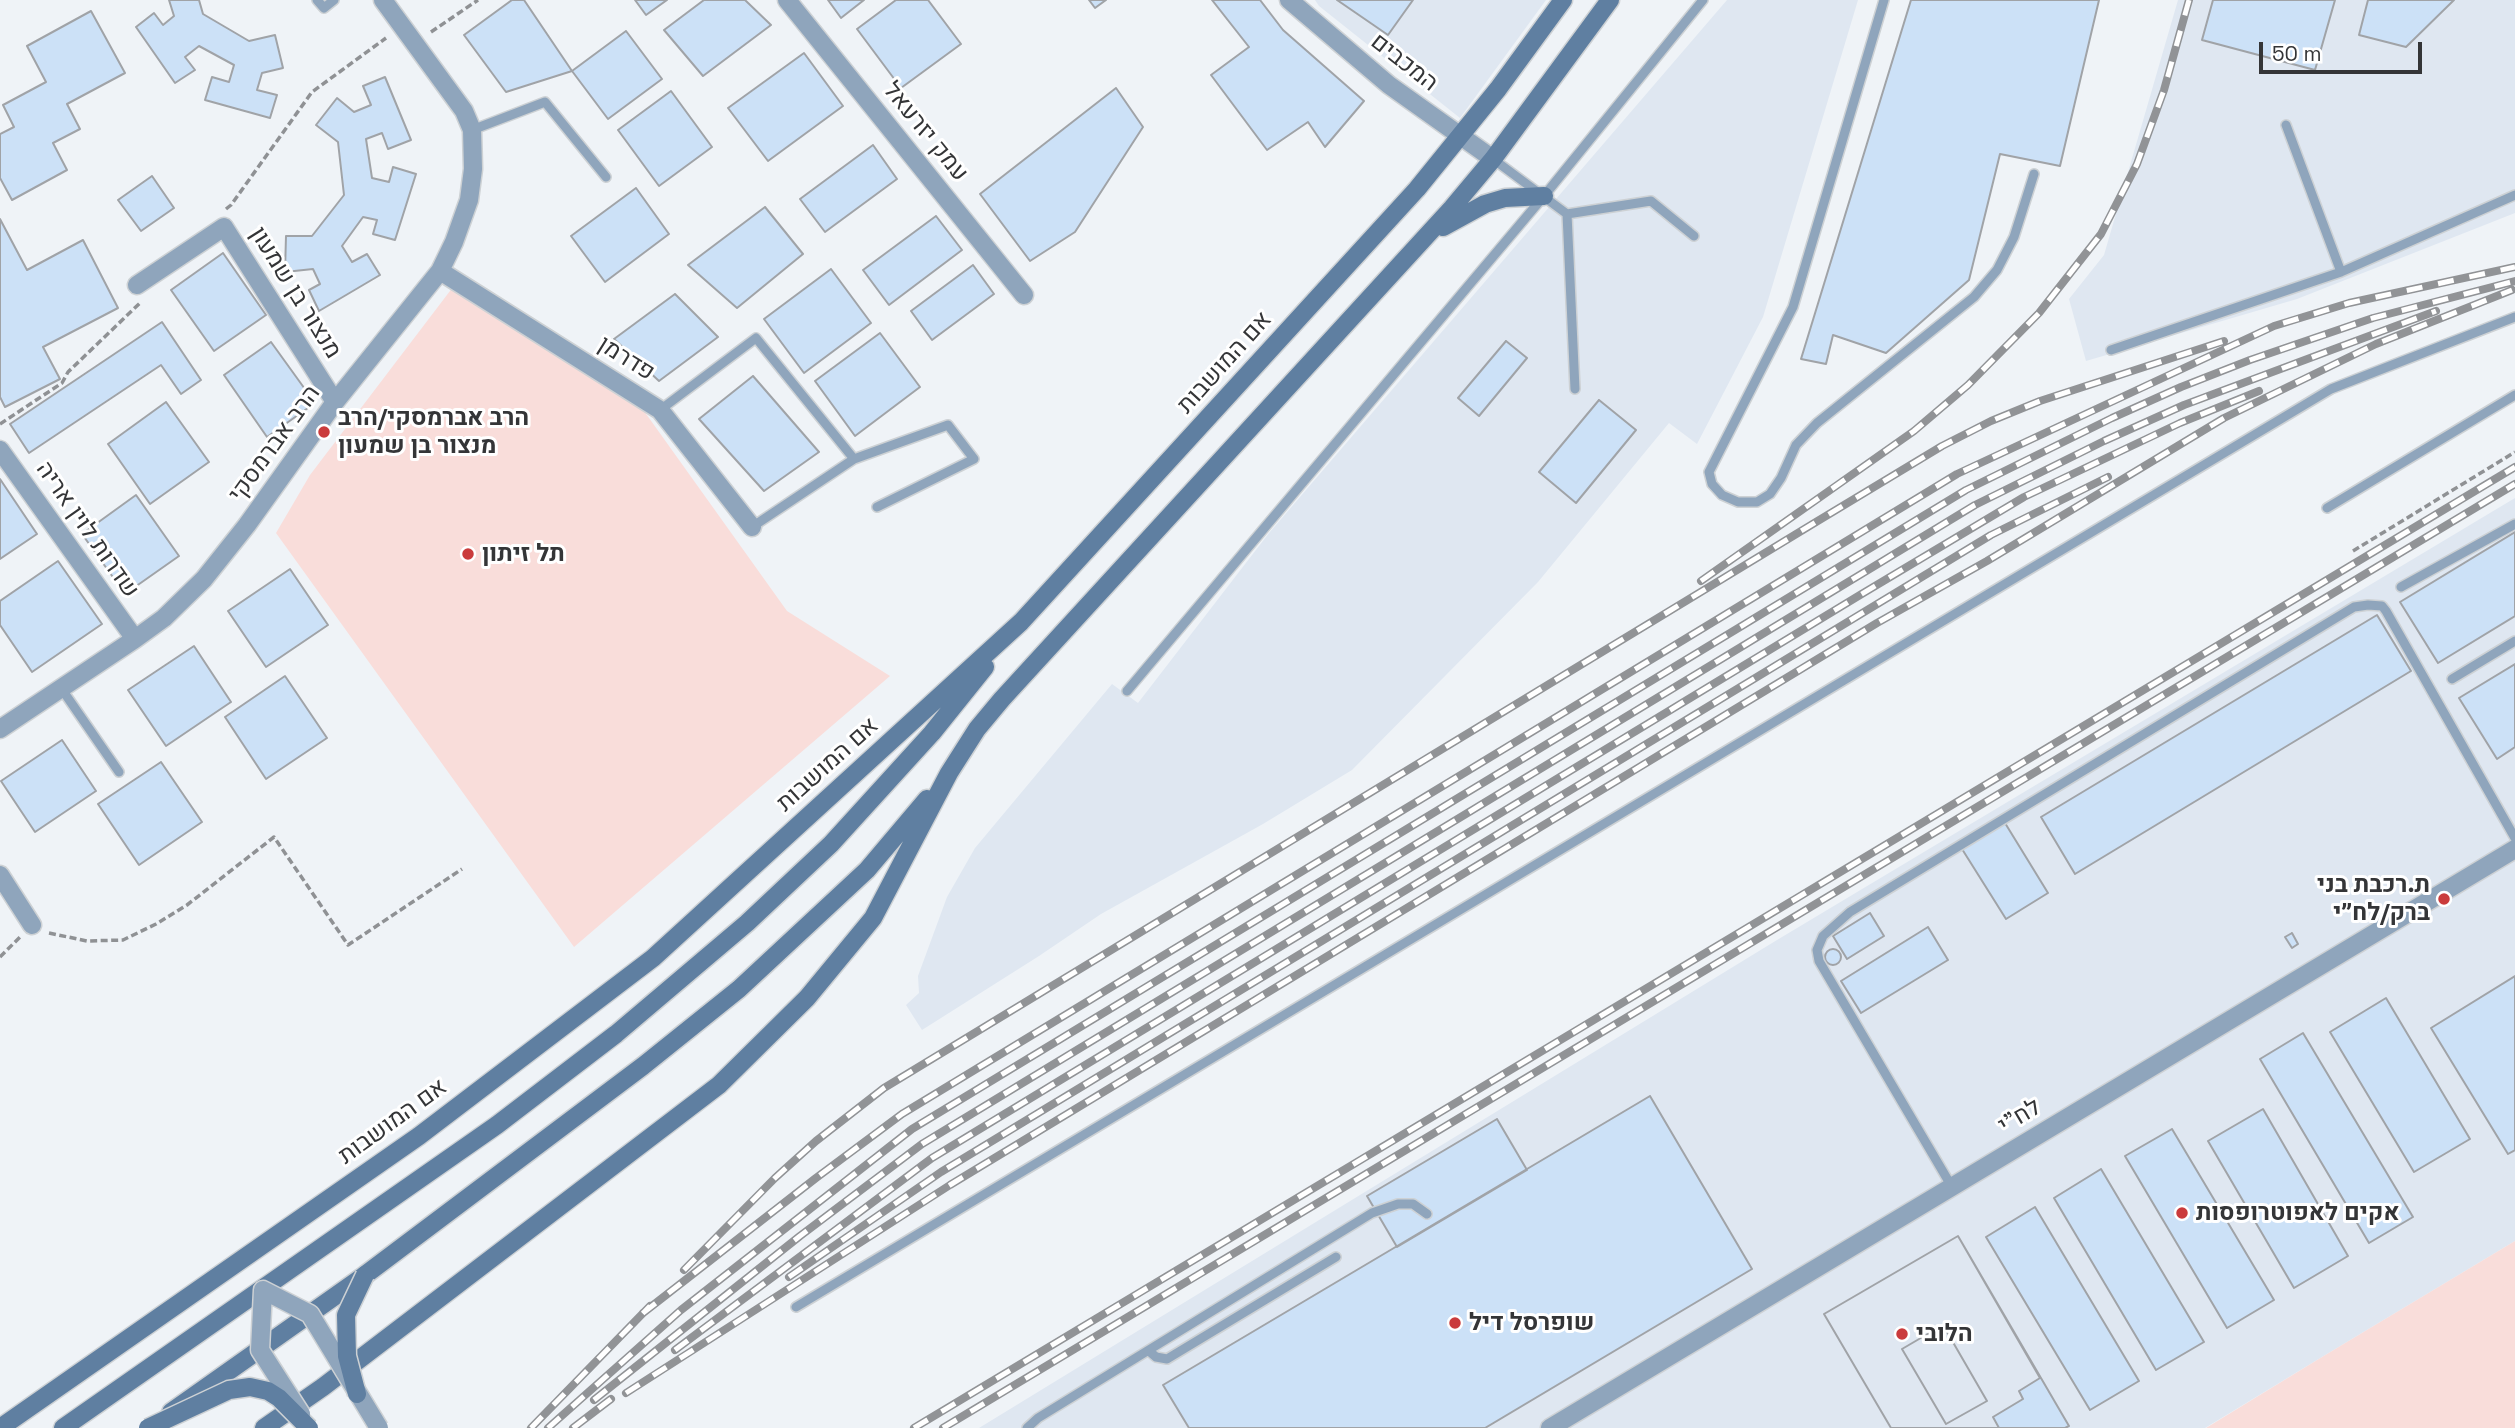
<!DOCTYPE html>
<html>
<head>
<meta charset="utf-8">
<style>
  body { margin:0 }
  #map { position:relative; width:2515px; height:1428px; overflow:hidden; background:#eff3f7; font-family:"Space Grotesk",sans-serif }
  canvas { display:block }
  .scale { position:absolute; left:2259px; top:42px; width:163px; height:32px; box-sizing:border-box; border:4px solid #343537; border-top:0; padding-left:9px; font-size:21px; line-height:24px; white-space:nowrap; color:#343537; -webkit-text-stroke:5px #fff; paint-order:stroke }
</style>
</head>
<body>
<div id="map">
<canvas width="2515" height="1428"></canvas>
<div class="scale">50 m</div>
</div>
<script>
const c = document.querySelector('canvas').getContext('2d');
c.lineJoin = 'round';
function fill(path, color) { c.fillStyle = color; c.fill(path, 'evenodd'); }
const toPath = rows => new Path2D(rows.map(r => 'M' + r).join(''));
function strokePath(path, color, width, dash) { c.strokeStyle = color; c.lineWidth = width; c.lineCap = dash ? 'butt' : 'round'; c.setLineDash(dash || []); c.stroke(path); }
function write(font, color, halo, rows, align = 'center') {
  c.font = font + ' "Space Grotesk",Heebo,sans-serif'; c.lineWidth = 6; c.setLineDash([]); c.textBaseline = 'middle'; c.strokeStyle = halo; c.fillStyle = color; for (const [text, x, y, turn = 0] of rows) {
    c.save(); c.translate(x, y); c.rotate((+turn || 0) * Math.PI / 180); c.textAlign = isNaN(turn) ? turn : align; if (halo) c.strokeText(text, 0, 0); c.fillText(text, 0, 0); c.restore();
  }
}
const built = toPath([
  [1315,0,1546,0,1460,118,1319,6],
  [1727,0,1858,0,1763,317,1697,444,1669,423,1538,582,1352,770,1263,824,1101,914,1039,956,922,1030,906,1005,919,993,918,976,947,897,975,848,1112,684,1138,703,1269,533],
  [2178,0,2515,0,2515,213,2297,299,2086,361,2069,299,2104,255],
  [2515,498,2515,1241,2322,1357,2205,1428,979,1428,1777,940]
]);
const green = toPath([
  [453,287,634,397,787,611,890,676,574,947,276,533,310,475],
  [2515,1241,2515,1428,2206,1428,2322,1357]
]);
const building = toPath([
  [169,0,199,0,203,14,249,41,275,35,283,68,262,73,257,90,277,95,270,118,205,100,212,77,229,82,234,65,199,46,185,57,195,70,175,83,136,27,154,13,163,25,174,16,169,0],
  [512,0,524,0,572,71,506,92,464,35,512,0],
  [635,0,667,0,646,15,635,0],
  [704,0,745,0,771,25,703,76,664,30,704,0],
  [828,0,864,0,841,18,828,0],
  [896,0,928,0,961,44,901,88,857,29,896,0],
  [1089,0,1106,0,1095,8,1089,0],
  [1212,0,1260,0,1283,30,1364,101,1325,147,1308,122,1267,150,1211,75,1249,47,1212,0],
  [1337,0,1413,0,1388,35,1337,0],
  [1911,0,2099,0,2060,166,2000,154,1969,280,1886,353,1833,335,1826,364,1801,359,1911,0],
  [2213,0,2335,0,2315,70,2202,40,2213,0],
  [2368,0,2454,0,2406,47,2359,35,2368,0],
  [91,11,125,73,67,104,80,129,53,143,67,170,12,200,0,178,0,134,14,127,3,105,46,82,27,46,91,11],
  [626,31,662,79,608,119,572,71,626,31],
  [804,53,843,106,768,161,728,108,804,53],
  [385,77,411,140,388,149,382,133,366,139,372,178,389,182,393,167,416,174,395,240,373,234,377,220,363,217,342,246,352,262,367,254,380,275,319,311,309,290,320,284,313,269,285,272,286,236,312,236,344,195,338,142,316,125,337,98,354,112,371,105,363,86,385,77],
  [1116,88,1143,127,1075,232,1030,261,980,194,1116,88],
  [671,91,712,147,659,186,618,130,671,91],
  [873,145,897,179,825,232,800,199,873,145],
  [152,176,174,208,141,231,118,200,152,176],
  [636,188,669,234,605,282,571,236,636,188],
  [765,207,803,254,737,308,688,265,765,207],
  [936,216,962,250,889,305,863,270,936,216],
  [0,219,27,270,83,240,118,308,43,347,60,379,5,407,0,397,0,219],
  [223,253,266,315,214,351,171,290,223,253],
  [973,265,994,294,932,340,911,311,973,265],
  [831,269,871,323,804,373,764,319,831,269],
  [675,294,718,337,659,381,614,339,675,294],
  [162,322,201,380,181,394,161,365,29,453,10,424,162,322],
  [880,333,920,387,855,436,815,381,880,333],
  [1506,341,1527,358,1479,416,1458,398,1506,341],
  [271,342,315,403,267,437,224,375,271,342],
  [753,376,819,452,764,491,699,419,753,376],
  [1599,400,1636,430,1576,503,1539,472,1599,400],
  [166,402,209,462,150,504,108,444,166,402],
  [0,479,37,534,0,559,0,479],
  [136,495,179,556,125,594,82,534,136,495],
  [2515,532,2515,616,2438,663,2400,602,2515,532],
  [58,561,102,624,32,672,0,625,0,601,58,561],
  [290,569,328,625,266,667,228,611,290,569],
  [2377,615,2411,671,2075,874,2041,817,2377,615],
  [194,646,231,702,166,746,128,690,194,646],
  [2515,664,2515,747,2497,759,2459,698,2515,664],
  [285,676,327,738,266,779,225,717,285,676],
  [62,740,96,791,35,832,1,781,62,740],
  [161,762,202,822,139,865,98,804,161,762],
  [2005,823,2048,893,2006,919,1962,849,2005,823],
  [1870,913,1884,936,1847,959,1833,936,1870,913],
  [1928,927,1948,960,1861,1013,1841,981,1928,927],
  [2292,933,2298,944,2292,948,2285,937,2292,933],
  '1825 957a8 8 0 1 1 16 0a8 8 0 1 1-16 0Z',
  [2515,976,2515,1150,2508,1154,2431,1028,2515,976],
  [2386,998,2470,1139,2414,1172,2330,1032,2386,998],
  [2303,1033,2413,1217,2369,1243,2260,1059,2303,1033],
  [1650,1096,1752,1269,1485,1428,1189,1428,1163,1385,1650,1096],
  [2263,1109,2348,1256,2294,1288,2208,1141,2263,1109],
  [1497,1119,1527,1170,1397,1247,1367,1196,1497,1119],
  [2172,1129,2274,1300,2227,1328,2125,1156,2172,1129],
  [2101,1169,2204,1342,2156,1370,2054,1198,2101,1169],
  [2035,1207,2139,1381,2090,1410,1986,1237,2035,1207],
  [1958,1236,2069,1426,2065,1428,1891,1428,1824,1314,1958,1236],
  [1943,1325,1987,1401,1946,1424,1902,1349,1943,1325],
  [1958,1236,2040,1378,2019,1391,2023,1399,1993,1417,1999,1428,1891,1428,1824,1314,1958,1236],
  [1943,1325,1987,1401,1946,1424,1902,1349,1943,1325]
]);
const path = toPath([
  [431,32,478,0],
  [226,209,231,205,312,92,386,38],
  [0,424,62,383,68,372,140,303],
  [2353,551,2515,452],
  [49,933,87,941,123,940,156,924,187,905,274,837,348,945,462,869],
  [0,957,20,937]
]);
const service = toPath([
  [317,0,324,8,334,0],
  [1884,0,1793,307,1709,472,1712,484,1722,495,1738,502,1757,502,1770,494,1781,478,1796,445,1817,423,1974,297,1997,270,2014,237,2034,174],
  [2286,125,2341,272],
  [472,130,545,102,606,177],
  [1493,159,1567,214,1651,201,1694,236],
  [1567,214,1575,389],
  [2111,350,2341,272,2515,195],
  [660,410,756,338,854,459],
  [2327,508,2515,395],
  [752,527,854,459,948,425,974,459,877,507],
  [2401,587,2515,524],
  [2452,679,2515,641],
  [61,688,119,772],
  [1127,691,1544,196,1703,0],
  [1952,1187,1819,961,1817,950,1823,936,1850,912,2354,607,2368,605,2382,606,2386,611,2515,838],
  [796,1307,2331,389,2515,317],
  [1149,1351,1156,1357,1167,1359,1336,1257],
  [1027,1428,1038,1418,1372,1213,1398,1204,1413,1204,1427,1214]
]);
const minor = toPath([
  [787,0,1024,295],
  [1289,0,1389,85,1493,159],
  [440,271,660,410,752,527],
  [137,285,224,227,335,402],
  [0,450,135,639],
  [0,729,135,639,164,618,204,579,247,525,335,402,440,271,454,242,469,200,473,169,472,130,464,111,383,0],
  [0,875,32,925],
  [1550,1428,2515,849]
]);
const secondary = toPath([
  [1443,227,1485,204,1505,198,1544,196],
  [171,1412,365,1275,643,1066,739,989,867,870,927,799],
  [0,1428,419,1136,653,958,1021,622,1417,189,1498,89,1563,0],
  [63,1428,497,1125,616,1034,747,923,831,844,932,733,985,667],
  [264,1428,323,1387,719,1085,807,998,873,918,949,773,977,729,1002,699,1452,208,1493,159,1610,0]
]);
const rail = toPath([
  [1701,581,1914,431,1968,385,2039,313,2101,234,2137,164,2164,90,2189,0],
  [684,1270,775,1178,816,1141,884,1088,1816,522,1942,446,1991,421,2040,401,2224,341],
  [789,1277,941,1172,1869,609,1991,535,2108,477],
  [643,1313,816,1178,902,1114,1957,474,2274,326,2349,303,2515,267],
  [675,1350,932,1158,1860,595,2024,497,2180,423,2259,391],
  [626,1393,950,1185,1877,623,1987,561,2224,418,2376,344,2512,290],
  [594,1400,800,1236,922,1144,1975,505,2104,441,2184,405,2436,311],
  [531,1428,650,1306],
  [548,1428,681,1310,912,1129,1966,490,2112,418,2181,387,2250,360,2373,318,2515,281],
  [573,1428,611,1399],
  [914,1428,2515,467],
  [943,1428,2515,484]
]);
const minorBridge = toPath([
  [301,1414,260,1350,263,1290,310,1314,379,1428]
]);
const secondaryBridge = toPath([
  [357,1394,347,1356,346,1315,365,1275],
  [148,1428,229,1390,250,1387,268,1391,279,1398,309,1428]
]);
const markers = [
  [324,432,7,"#ca3b3c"],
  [468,554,7,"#ca3b3c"],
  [2444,899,7,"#ca3b3c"],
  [2182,1213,7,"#ca3b3c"],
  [1455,1323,7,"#ca3b3c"],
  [1902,1334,7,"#ca3b3c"]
];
const streetNames = [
  ["המכבים",1404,63,38],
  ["עמק יזרעאל",925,132,51],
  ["מנצור בן שמעון",295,293,58],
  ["פדרמן",626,359,32],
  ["אם המושבות",1225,363,-48],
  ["הרב אברמסקי",275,444,-54],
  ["שדרות לוין אריה",87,530,55],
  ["אם המושבות",828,765,-42],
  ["לח\"י",2020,1117,-31],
  ["אם המושבות",393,1122,-36]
];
const poiNames = [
  ["הרב אברמסקי/הרב",338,418],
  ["מנצור בן שמעון",338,446],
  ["תל זיתון",482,554],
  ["ת.רכבת בני",2430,885,"right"],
  ["ברק/לח״י",2430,913,"right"],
  ["אקים לאפוטרופסות",2196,1213],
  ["שופרסל דיל",1469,1323],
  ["הלובי",1916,1334]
];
fill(built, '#dfe7f1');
fill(green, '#f9ddda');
fill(building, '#cce1f7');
strokePath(building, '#a0a3a7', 2);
strokePath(service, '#cdd1d4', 12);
strokePath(minor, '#cdd1d4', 21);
strokePath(secondary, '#cdd1d4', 21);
strokePath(path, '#8f9194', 3.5, [7, 3.5]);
strokePath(service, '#8fa5bc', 9);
strokePath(minor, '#8fa5bc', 18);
strokePath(secondary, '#5f7fa1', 18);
strokePath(rail, '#919396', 8);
strokePath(rail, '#fff', 5, [16]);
strokePath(minorBridge, '#cdd1d4', 21, []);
strokePath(secondaryBridge, '#cdd1d4', 21, []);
strokePath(minorBridge, '#8fa5bc', 18);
strokePath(secondaryBridge, '#5f7fa1', 18);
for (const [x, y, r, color] of markers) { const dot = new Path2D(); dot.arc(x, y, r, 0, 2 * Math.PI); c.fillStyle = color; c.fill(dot); strokePath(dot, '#fff', 2.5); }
write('24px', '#343537', '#fff', streetNames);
write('bold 24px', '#343537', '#fff', poiNames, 'left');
</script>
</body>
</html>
